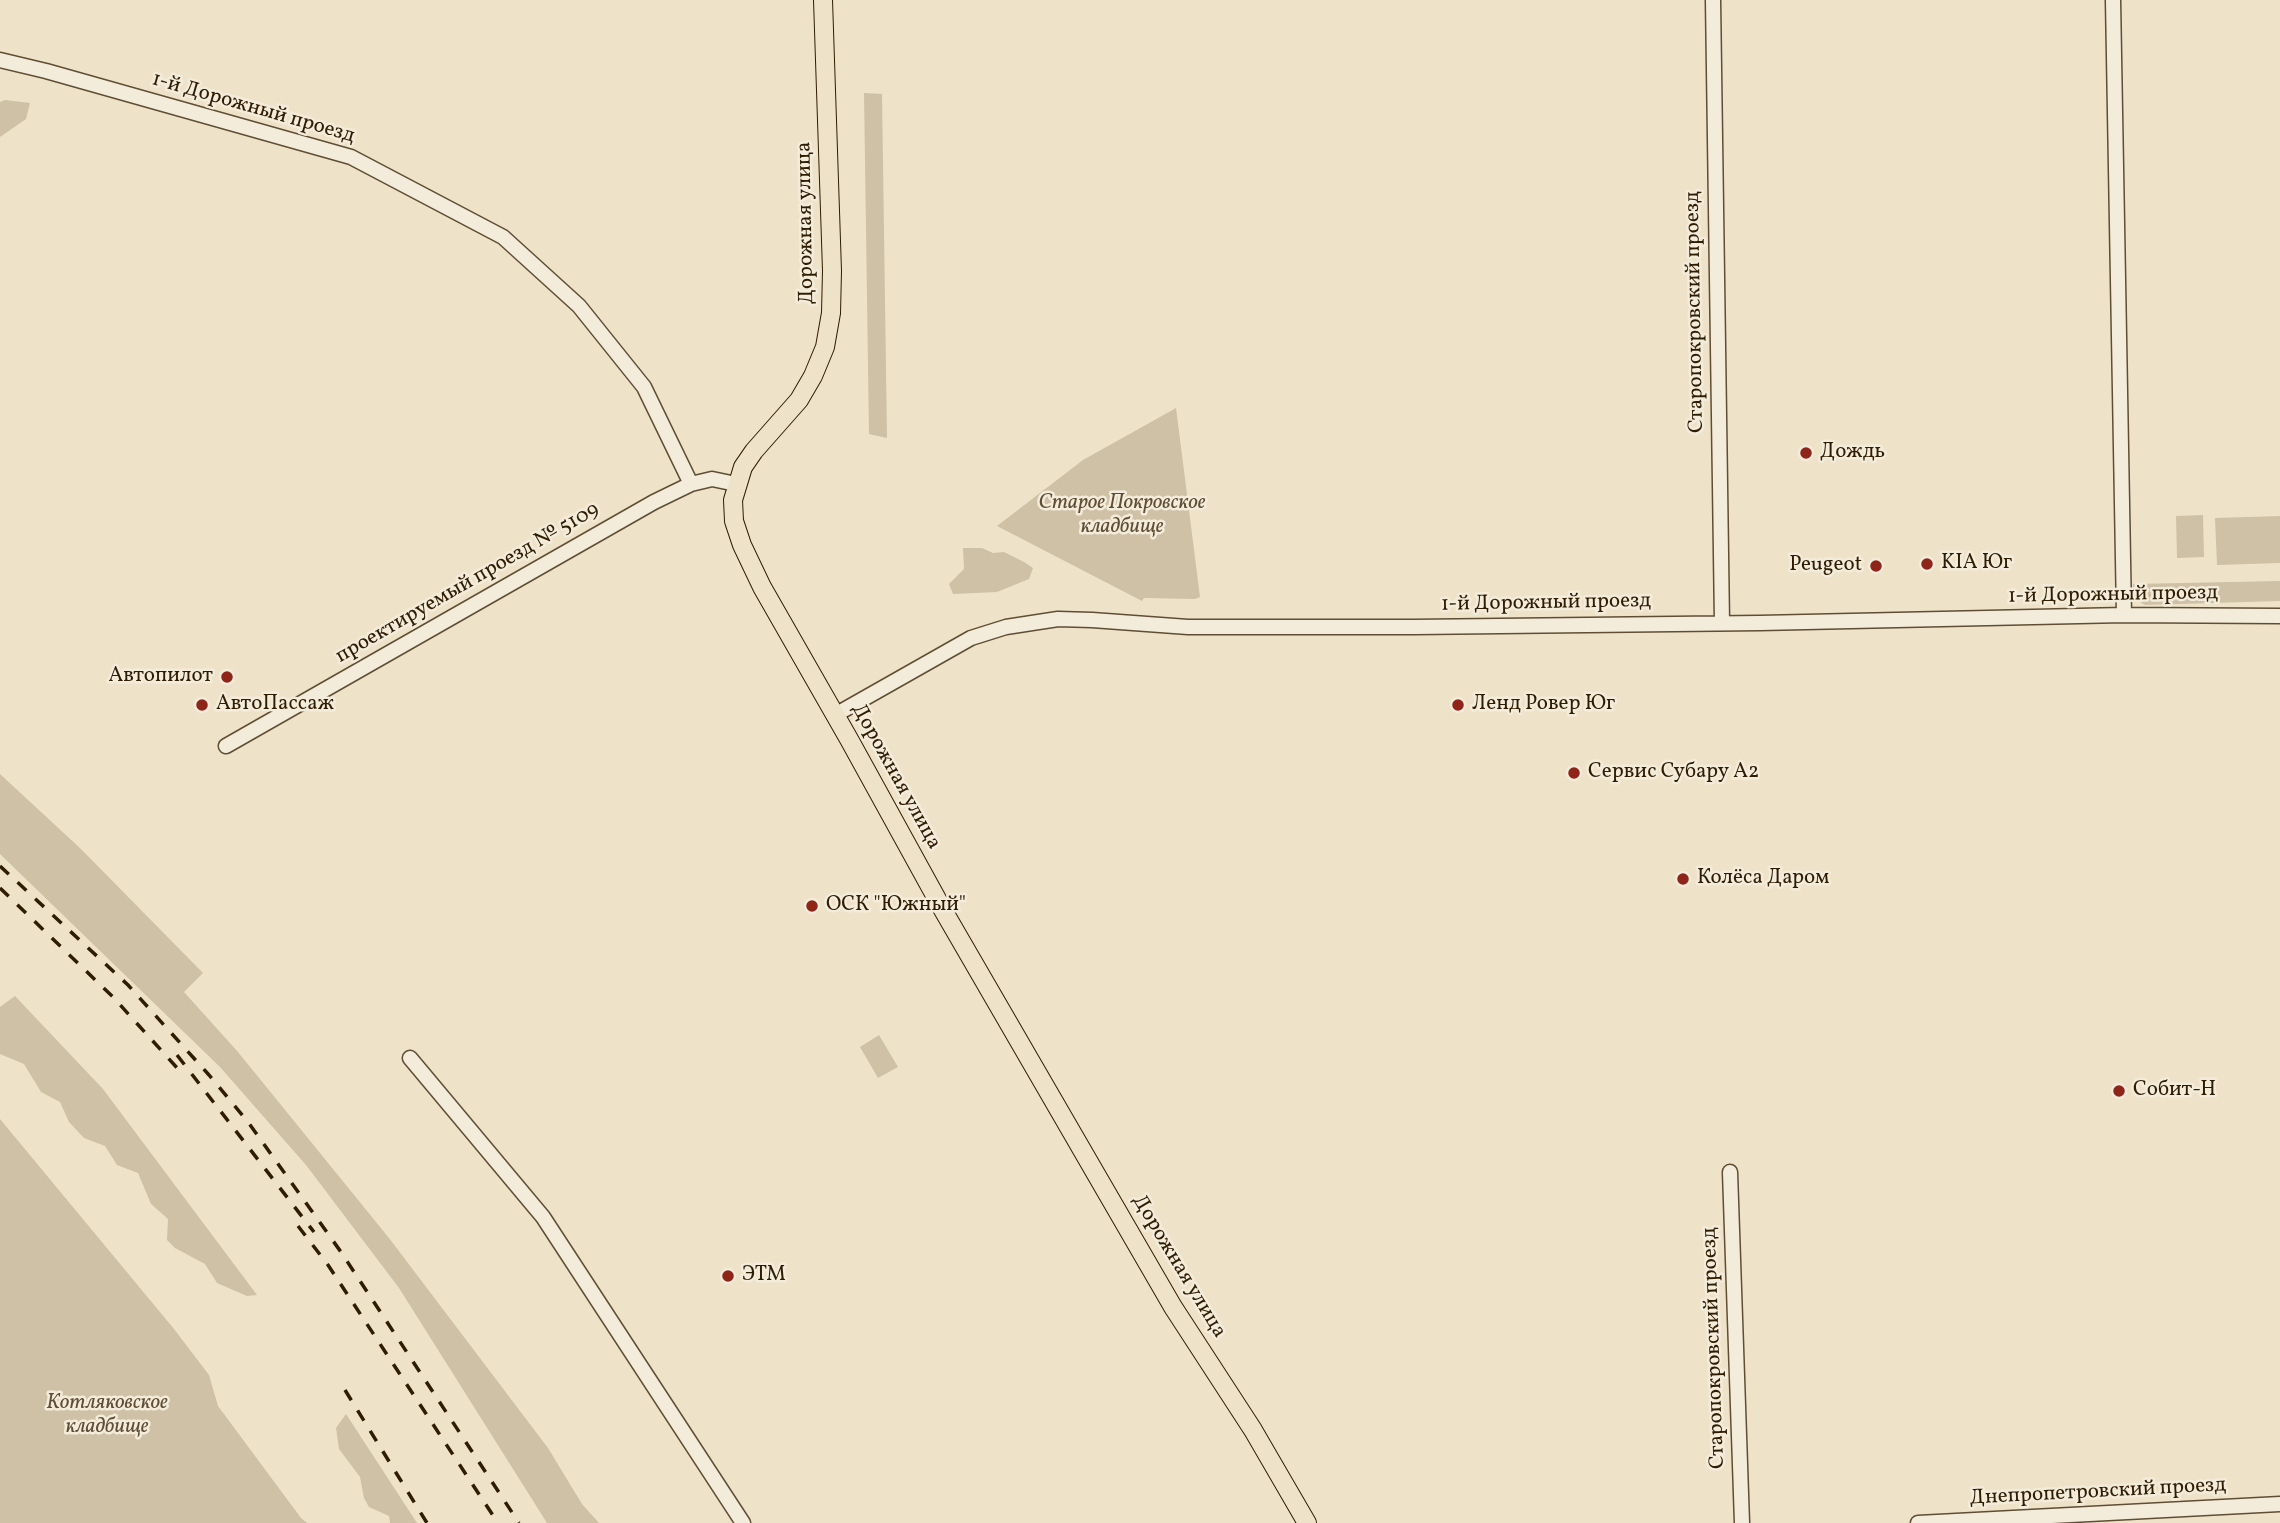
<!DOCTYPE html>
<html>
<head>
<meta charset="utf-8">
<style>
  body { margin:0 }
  canvas { display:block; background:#eee2c8 }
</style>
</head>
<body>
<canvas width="2280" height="1523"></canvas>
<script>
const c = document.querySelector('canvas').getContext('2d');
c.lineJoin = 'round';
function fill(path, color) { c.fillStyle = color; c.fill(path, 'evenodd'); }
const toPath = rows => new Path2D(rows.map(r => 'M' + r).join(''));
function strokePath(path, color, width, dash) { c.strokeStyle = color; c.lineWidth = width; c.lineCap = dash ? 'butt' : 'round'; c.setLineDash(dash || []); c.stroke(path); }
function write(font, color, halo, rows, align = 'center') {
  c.font = font + ' Vollkorn,serif'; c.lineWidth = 5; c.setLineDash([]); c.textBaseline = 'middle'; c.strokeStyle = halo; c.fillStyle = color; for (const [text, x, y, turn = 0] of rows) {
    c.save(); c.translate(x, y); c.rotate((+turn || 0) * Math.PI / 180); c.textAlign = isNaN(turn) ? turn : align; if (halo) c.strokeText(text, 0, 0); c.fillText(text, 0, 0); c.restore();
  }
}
const green = toPath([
  [864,93,882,94,887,438,869,434],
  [5,100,30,103,26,119,0,137,0,102],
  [1176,408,1200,597,1195,599,1144,598,1142,601,997,526,1083,460],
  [2203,515,2204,557,2177,558,2176,516],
  [2280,516,2280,563,2217,565,2215,518],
  [963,548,982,548,993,553,1004,552,1024,562,1033,568,1029,579,997,592,953,594,949,584,964,569],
  [2280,581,2280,601,2145,605,2133,598,2133,584],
  [0,774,81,849,203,973,184,992,238,1052,389,1238,548,1448,582,1504,599,1523,547,1523,399,1288,306,1165,220,1067,0,854],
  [15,996,103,1089,257,1295,247,1296,217,1283,205,1264,175,1248,167,1240,168,1219,151,1204,138,1173,117,1165,105,1146,84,1138,69,1122,60,1102,41,1092,24,1064,0,1054,0,1007],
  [879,1035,898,1067,878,1078,860,1047],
  [0,1119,174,1329,209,1375,218,1406,301,1518,307,1523,0,1523],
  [346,1414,417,1523,390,1523,389,1516,369,1507,364,1498,360,1477,339,1449,336,1428]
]);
const minor = toPath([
  [1713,0,1722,623],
  [2113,0,2124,615],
  [0,60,46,71,351,157,503,237,579,306,644,387,691,484],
  [835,715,971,638,1006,627,1058,619,1092,620,1188,627,1414,627,1760,623,2124,615,2280,616],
  [226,746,654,502,691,484,712,479,736,484],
  [410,1058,543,1217,743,1523],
  [1730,1172,1742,1523],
  [1918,1523,2280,1504]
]);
const major = toPath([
  [823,0,832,271,831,313,825,347,813,376,799,400,754,451,743,467,733,500,734,521,742,545,762,587,850,741,943,910,1173,1307,1253,1430,1307,1523]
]);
const rail = toPath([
  [0,866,128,985,209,1075,248,1122,341,1252,519,1523],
  [0,888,113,997,179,1070],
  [177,1055,314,1232],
  [298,1226,328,1265,498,1523],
  [345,1390,427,1523]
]);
const markers = [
  [1806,453,7,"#8f2418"],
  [1927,564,7,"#8f2418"],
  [1876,566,7,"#8f2418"],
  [227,677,7,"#8f2418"],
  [202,705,7,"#8f2418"],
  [1458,705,7,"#8f2418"],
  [1574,773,7,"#8f2418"],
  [1683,879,7,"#8f2418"],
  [812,906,7,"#8f2418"],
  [2119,1091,7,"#8f2418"],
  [728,1276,7,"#8f2418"]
];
const streetNames = [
  ["1-й Дорожный проезд",253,109,16],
  ["Дорожная улица",807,223,-91],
  ["Старопокровский проезд",1696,312,-91],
  ["проектируемый проезд № 5109",468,584,-30],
  ["1-й Дорожный проезд",2113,596,-1],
  ["1-й Дорожный проезд",1546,604,-1],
  ["Дорожная улица",895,777,61],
  ["Дорожная улица",1178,1267,59],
  ["Старопокровский проезд",1715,1348,-92],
  ["Днепропетровский проезд",2098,1493,-3]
];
const poiNames = [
  ["Дождь",1820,453],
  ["KIA Юг",1941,564],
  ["Peugeot",1862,566,"right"],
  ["Автопилот",213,677,"right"],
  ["АвтоПассаж",216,705],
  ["Ленд Ровер Юг",1472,705],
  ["Сервис Субару А2",1588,773],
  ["Колёса Даром",1697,879],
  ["ОСК \"Южный\"",826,906],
  ["Собит-Н",2133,1091],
  ["ЭТМ",742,1276]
];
const parkNames = [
  ["Старое Покровское",1122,504],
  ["кладбище",1122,528],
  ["Котляковское",107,1404],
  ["кладбище",107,1428]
];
fill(green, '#cec1a6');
strokePath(minor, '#5f4e34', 17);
strokePath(major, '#2f1d02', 20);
strokePath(minor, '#f4ecdb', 14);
strokePath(major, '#eee2c8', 18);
strokePath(rail, '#2f1d02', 3.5, [12, 12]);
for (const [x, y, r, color] of markers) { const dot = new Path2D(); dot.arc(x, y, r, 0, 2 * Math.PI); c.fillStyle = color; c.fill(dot); strokePath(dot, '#f4ecdb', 2.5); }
write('21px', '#2f1d02', '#f4ecdb', streetNames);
write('21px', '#2f1d02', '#f4ecdb', poiNames, 'left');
write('italic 21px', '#5f4e33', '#f4ecdb', parkNames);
</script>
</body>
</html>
